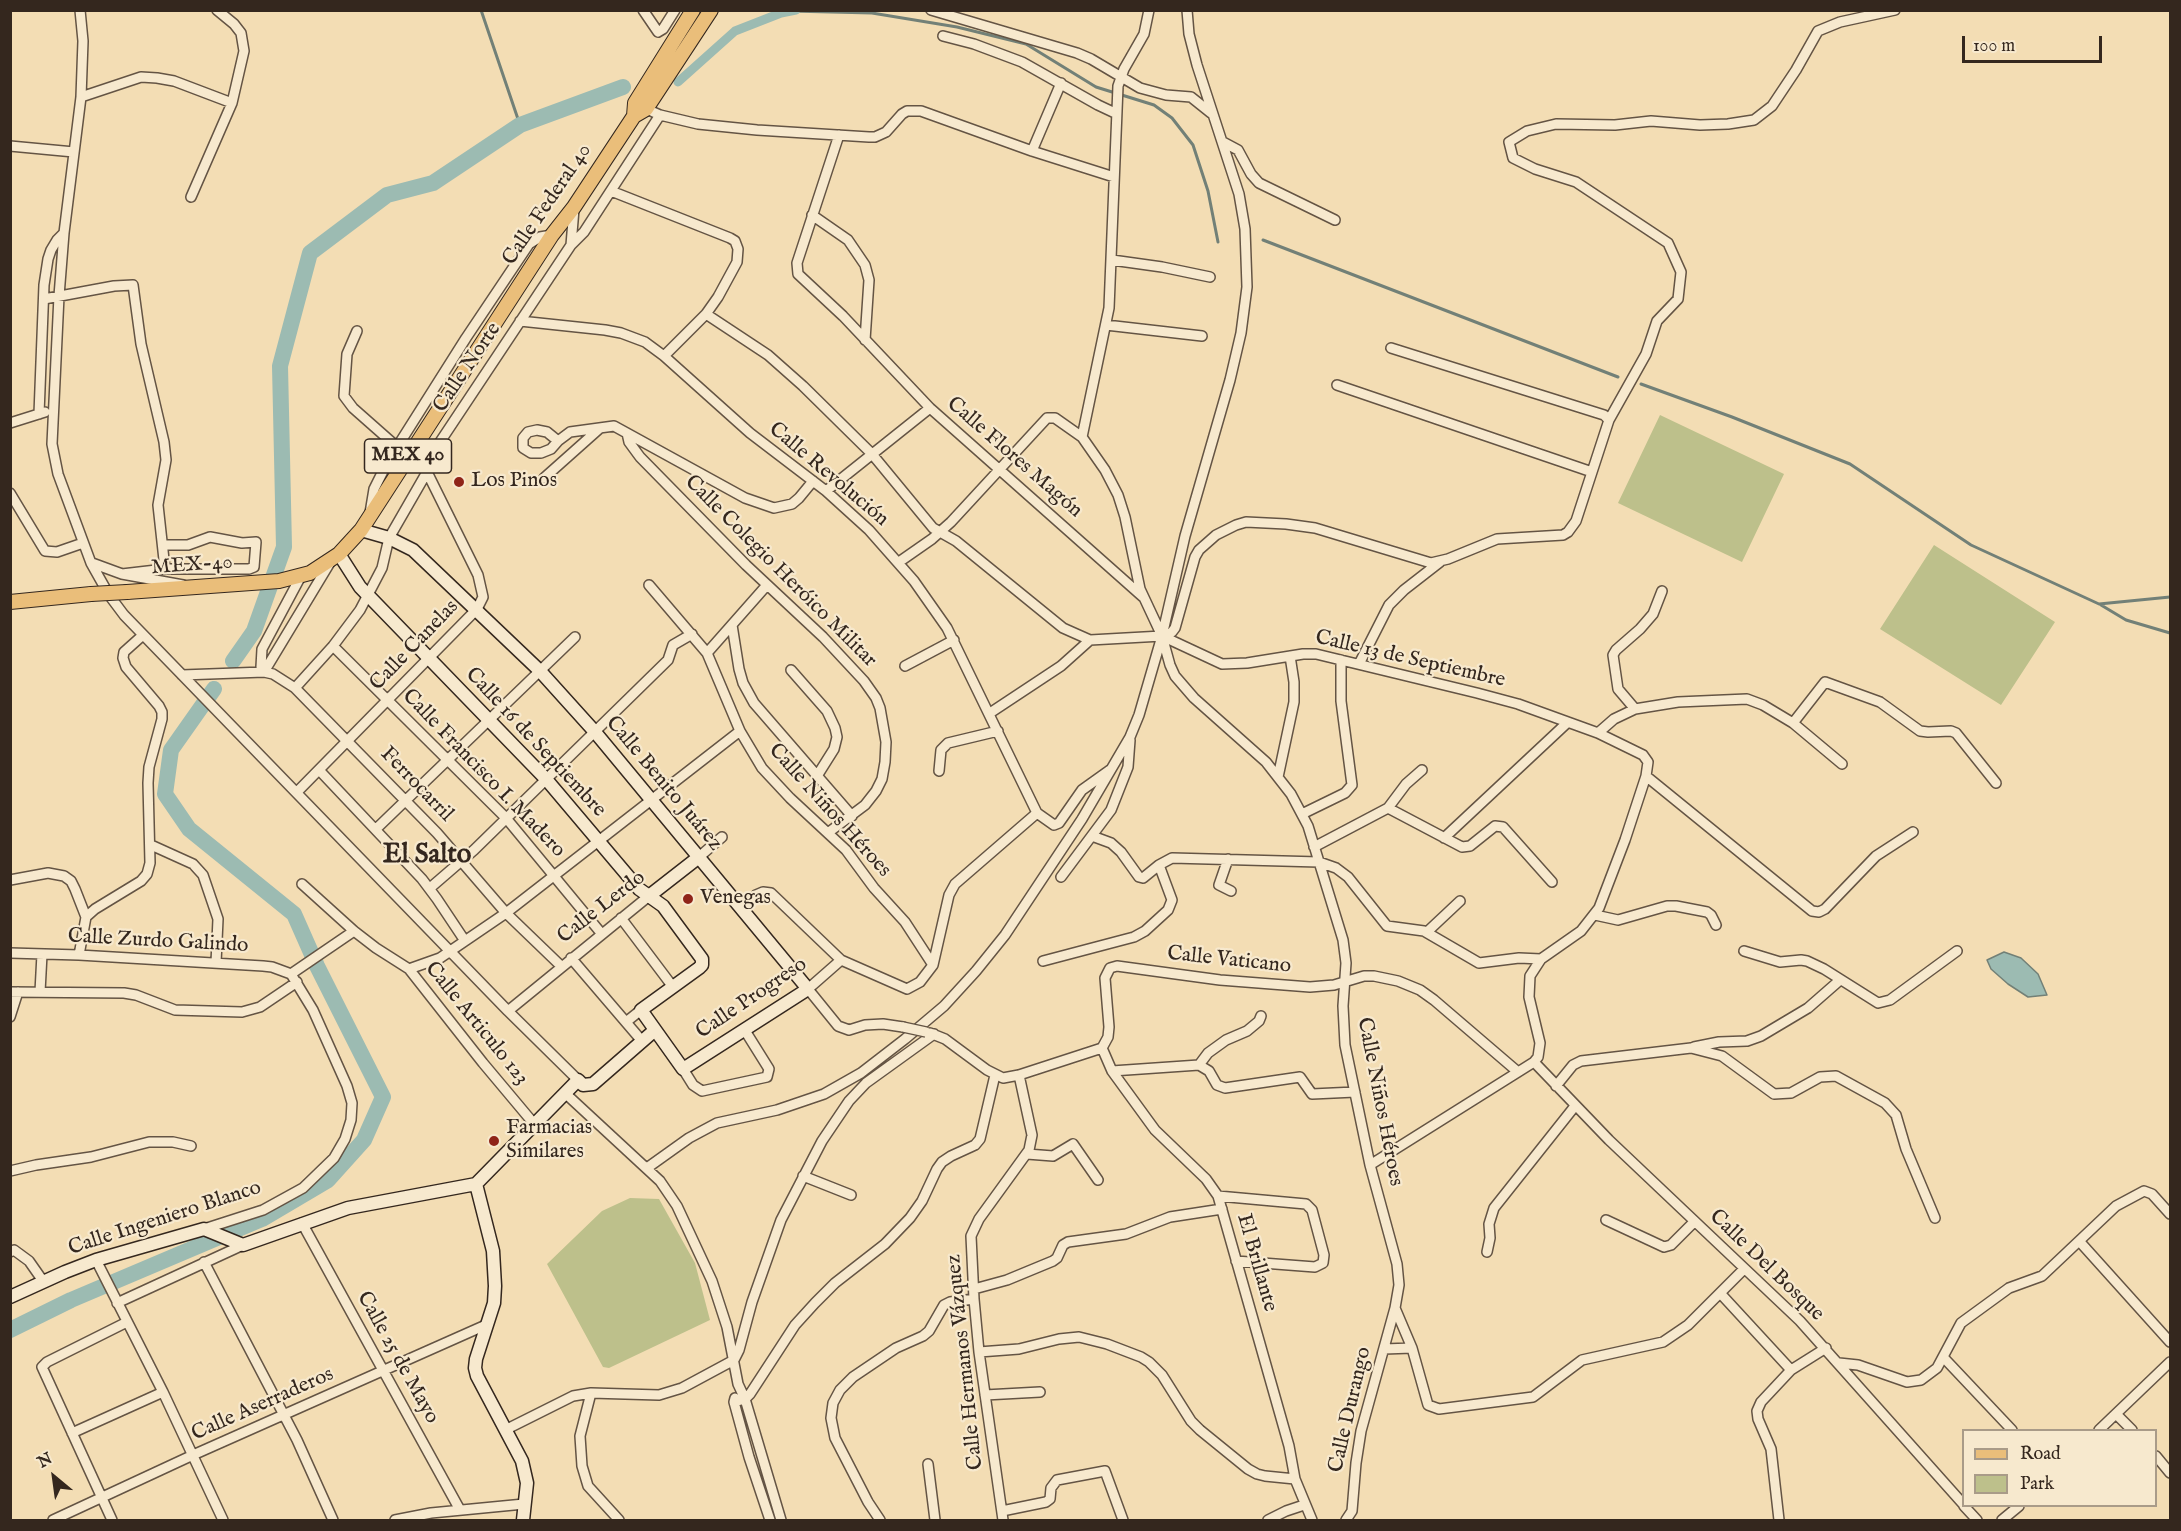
<!DOCTYPE html>
<html>
<head>
<meta charset="utf-8">
<style>
  body { margin:0 }
  #map { position:relative; width:2181px; height:1531px; overflow:hidden; background:#f3ddb4; font-family:"IM FELL English",serif }
  canvas { display:block }
  .frame { position:absolute; inset:0; border:12px solid #34271e; pointer-events:none }
  .legend { position:absolute; left:1962px; top:1429px; width:195px; height:78px; box-sizing:border-box; background:#f7e9ce; border:2px solid #a99b88; margin:0; padding:8px 10px; list-style:none; font-size:18px; color:#34271e }
  .legend li { display:flex; align-items:center; gap:12px; height:30px }
  .legend b { width:30px; border:2px solid #a99b88 }
  .north { position:absolute; left:24px; top:1447px; width:60px; height:60px; -webkit-text-stroke:4px #f7e9ce; paint-order:stroke; rotate:331deg; font-size:16px; font-weight:700; line-height:24px; text-align:center; color:#34271e }
  .north::after { content:''; display:block; margin:auto; width:21px; height:27px; background:#34271e; clip-path:polygon(50% 0,100% 100%,50% 72%,0 100%) }
  .scale { position:absolute; left:1962px; top:36px; width:140px; height:27px; box-sizing:border-box; border:3px solid #34271e; border-top:0; padding-left:8px; font-size:18px; line-height:21px; white-space:nowrap; color:#34271e; -webkit-text-stroke:4px #f7e9ce; paint-order:stroke }
</style>
</head>
<body>
<div id="map">
<canvas width="2181" height="1531"></canvas>
<div class="frame"></div>
<ul class="legend">
<li><b style="height:8px;background:#eabe7a"></b>Road</li>
<li><b style="height:16px;background:#bdc08b"></b>Park</li>
</ul>
<div class="north">N</div>
<div class="scale">100 m</div>
</div>
<script>
const c = document.querySelector('canvas').getContext('2d');
c.lineJoin = 'round';
function fill(path, color) { c.fillStyle = color; c.fill(path, 'evenodd'); }
const toPath = rows => new Path2D(rows.map(r => 'M' + r).join(''));
function strokePath(path, color, width, dash) { c.strokeStyle = color; c.lineWidth = width; c.lineCap = dash ? 'butt' : 'round'; c.setLineDash(dash || []); c.stroke(path); }
function write(font, color, halo, rows, align = 'center') {
  c.font = font + ' "IM FELL English",serif'; c.lineWidth = 4.5; c.setLineDash([]); c.textBaseline = 'middle'; c.strokeStyle = halo; c.fillStyle = color; for (const [text, x, y, turn = 0] of rows) {
    c.save(); c.translate(x, y); c.rotate((+turn || 0) * Math.PI / 180); c.textAlign = isNaN(turn) ? turn : align; if (halo) c.strokeText(text, 0, 0); c.fillText(text, 0, 0); c.restore();
  }
}
const green = toPath([
  [1660,415,1784,474,1742,562,1618,503],
  [1934,545,2055,622,2001,705,1880,629],
  [630,1198,659,1199,695,1263,710,1320,609,1368,603,1367,547,1264,602,1211]
]);
const water = toPath([
  [2004,952,2021,958,2038,974,2047,995,2028,997,2008,984,1991,969,1987,960,2004,952]
]);
const stream = toPath([
  [481,10,520,125],
  [790,11,872,13,957,27,1026,44,1096,87,1154,105,1172,118,1193,145,1208,191,1218,242],
  [1263,240,1618,377],
  [1641,384,1732,417,1850,464,1971,545,2099,604,2170,597],
  [2101,605,2126,620,2170,633]
]);
const canal = toPath([
  [678,82,735,31,781,13,796,10]
]);
const river = toPath([
  [233,661,254,631,284,547,280,366,310,253,387,195,433,183,520,125,623,87],
  [10,1330,71,1300,262,1219,328,1180,364,1140,383,1097,317,966,294,914,189,829,165,794,171,750,214,689]
]);
const street = toPath([
  [80,10,83,41,81,97,64,233,59,296,52,444,58,474,91,563,109,595,124,615,508,1011,578,1080],
  [643,10,658,32,663,29,675,10],
  [931,10,1077,53,1091,59,1140,88,1166,95,1191,97,1211,113],
  [1149,10,1144,34,1124,69,1118,86,1109,308,1082,437,1105,470,1118,495,1125,517,1140,589,1162,636,1170,665,1175,676,1194,698,1266,762,1291,794,1308,826,1343,940,1346,963,1343,1006,1345,1045,1370,1165,1397,1264,1399,1285,1395,1308,1361,1431,1356,1463,1352,1511,1346,1520],
  [943,36,974,44,1022,62,1098,105,1115,113],
  [81,97,141,77,157,78,174,81,232,103],
  [642,107,660,115,698,124,757,130,869,137,875,137,886,132,902,114,907,111,921,111,1032,151,1114,177],
  [839,135,797,263,798,274,843,316,930,408,1143,597],
  [1223,142,1238,150,1251,174,1259,183,1335,220],
  [10,146,74,152],
  [1032,151,1061,83],
  [611,191,730,238,735,241,738,249,737,262,718,297,706,314,664,356],
  [191,197,232,103,244,51,241,33,234,24,217,10],
  [812,215,848,240,865,265,869,280,865,340],
  [571,245,574,209],
  [1112,260,1162,267,1210,277],
  [44,299,114,286,133,285,141,344,164,442,166,460,158,505,165,569],
  [706,314,768,355,803,386,872,454,933,528,956,541,1063,628,1090,640,1162,636,1172,632,1175,628,1195,557,1199,550,1216,535,1236,525,1246,522,1286,524,1315,528,1431,563,1448,559,1497,539,1563,535,1568,532,1576,521,1609,420,1646,354,1657,321,1678,299,1681,272,1668,243,1576,182,1535,169,1513,158,1509,142,1527,131,1556,124,1615,125,1651,121,1700,125,1728,124,1754,120,1772,106,1796,70,1818,31,1840,22,1895,10],
  [520,321,605,330,621,333,645,342,664,356,750,433,826,491,869,530,914,581,947,628,1037,813,1054,825,1059,823,1082,790,1110,770],
  [1106,325,1202,336],
  [357,331,347,354,344,396,353,408,396,446],
  [1391,348,1604,415,1609,420],
  [1337,385,1592,472],
  [39,414,44,285,48,259,51,250,57,240,64,233],
  [10,423,45,412],
  [547,432,552,436,558,441,547,432,537,430,528,432,523,438,523,448,531,453,541,453,551,449,558,441,570,432,614,426,745,498,774,508,792,504,799,498,813,481],
  [627,433,629,442,640,457,746,565,823,637,864,681,876,698,880,708,886,742,885,762,882,779,876,791,865,805,829,832],
  [544,478,599,429],
  [826,491,930,408],
  [10,493,45,551,57,552,83,543],
  [370,513,374,489,387,463,466,338,529,244,540,237,552,235],
  [899,562,932,539,951,522,1047,418,1055,418,1082,437],
  [92,563,122,574,183,585],
  [122,574,165,569,249,569,254,567,256,542,242,543,210,537,188,545,163,545],
  [649,585,707,653,740,731,762,768,790,798,846,850,874,888,905,922,933,965],
  [732,625,739,669,743,683,754,703,852,816],
  [1162,636,1222,664,1247,663,1303,654,1316,654,1477,693,1518,704,1598,733,1643,755,1648,762,1646,776,1625,840,1599,908,1581,931,1541,959,1530,976,1529,997,1540,1043,1538,1057,1534,1062,1370,1165],
  [333,646,506,818,601,933],
  [707,653,767,585],
  [1359,664,1389,605,1404,590,1440,562],
  [905,666,954,640],
  [791,670,827,711,835,728,837,737,834,749,817,776],
  [264,672,331,561],
  [264,672,261,667,262,649,301,576],
  [182,675,264,672,273,674,295,688,437,833,506,913,561,966],
  [295,688,333,646,360,610,382,568,389,538,427,472,438,445,571,245,584,232,660,115],
  [1635,709,1618,689,1613,655,1616,650,1640,629,1653,614,1662,591],
  [990,713,1061,666,1090,640],
  [1793,723,1825,682,1880,702,1920,731,1928,732,1951,731,1956,733,1996,783],
  [1598,733,1614,719,1635,709,1678,702,1747,699,1763,705,1793,723,1842,764],
  [319,770,422,879,437,899,465,941],
  [939,771,941,750,948,743,998,731],
  [1646,776,1812,911,1819,912,1825,909,1876,856,1913,832],
  [1278,777,1294,702,1294,682,1290,656],
  [297,792,477,609,483,597,478,575,427,472],
  [1388,808,1462,847,1470,846,1495,826,1503,827,1552,882],
  [1302,814,1345,793,1352,785,1341,701,1341,660],
  [376,829,575,637],
  [1092,836,1111,843,1121,852,1139,877,1143,878,1159,865,1172,858,1319,862,1336,868,1348,877,1387,926,1424,931,1479,963,1519,958,1541,959],
  [1444,838,1568,722],
  [151,845,193,864,203,875,218,919,216,963],
  [1314,847,1388,808,1406,784,1422,770],
  [699,857,722,837],
  [1228,859,1219,885,1231,891],
  [1061,877,1111,810,1128,767,1130,740],
  [10,880,48,873,64,876,71,881,75,889,86,917],
  [302,884,354,931,376,948,409,969,483,1063,535,1125],
  [430,888,474,850,668,660,673,645,692,634],
  [743,909,756,895,763,892,771,893,841,960,907,989,920,982,933,965,949,895,955,884,1037,813],
  [1595,915,1618,920,1667,906,1676,906,1707,912,1711,915,1716,925],
  [621,918,673,987],
  [1427,932,1460,901],
  [1744,951,1780,962,1801,960,1807,961,1824,969,1878,1003,1890,1000,1957,951],
  [10,953,79,955,263,966,272,967,291,974,354,931],
  [79,955,86,917,95,909,141,881,147,874,150,863,148,783,149,767,162,719,162,712,159,706,126,667,123,658,124,652,143,635],
  [571,958,642,1041],
  [841,960,808,989,838,1026,849,1030,865,1025,883,1024,903,1027],
  [1043,961,1134,937,1145,931,1168,910,1172,900,1159,865],
  [409,969,440,958,506,913,740,731],
  [10,992,124,993,136,995,175,1010,242,1012,260,1007,297,982],
  [40,992,42,954],
  [508,1011,649,896],
  [10,1017,18,992],
  [626,1022,641,1010],
  [930,1033,945,1039,987,1070,1003,1078,1019,1075,1102,1048],
  [1694,1047,1719,1042,1747,1041,1761,1036,1808,1008,1840,980],
  [1102,1048,1112,1071,1155,1130,1206,1179,1218,1196,1289,1446,1295,1479,1312,1520],
  [1102,1048,1108,1037,1109,1027,1105,978,1110,968,1117,966,1220,980,1310,987,1334,985,1364,976,1374,976,1398,981,1420,990,1434,1000,1518,1072],
  [1534,1062,1609,1140,1800,1321,1964,1505],
  [1199,1065,1208,1053,1226,1040,1247,1031,1259,1021,1261,1016],
  [683,1069,693,1085,702,1091,767,1077,769,1069,744,1029],
  [1112,1071,1199,1065,1209,1071,1217,1085,1225,1088,1300,1077,1312,1094,1355,1092],
  [1556,1086,1573,1065,1581,1061,1691,1048,1722,1056,1774,1094,1791,1093,1820,1077,1836,1076,1885,1103,1896,1115,1906,1149,1935,1218],
  [566,1094,660,1181,677,1206,712,1281,727,1327,738,1384,745,1399,781,1520],
  [1027,1154,1053,1156,1073,1144,1098,1180],
  [647,1168,689,1138,717,1123,777,1110,824,1094,861,1073,905,1039,944,1006,976,971,1005,935,1082,819,1130,737,1139,715,1162,636,1185,536,1230,380,1241,333,1247,287,1245,229,1239,194,1197,65,1189,34,1187,10],
  [10,1171,36,1165,91,1157,149,1142,173,1142,191,1146],
  [803,1176,851,1195],
  [1218,1196,1306,1204,1312,1210,1324,1255,1323,1263,1315,1267,1236,1261],
  [1606,1220,1664,1247,1671,1245,1694,1222],
  [302,1223,460,1510],
  [204,1229,263,1210,303,1188,334,1158,345,1139,351,1120,352,1103,347,1086,313,1010,291,974],
  [2080,1242,2170,1342],
  [10,1252,14,1250,29,1261,43,1281],
  [1487,1252,1490,1238,1489,1224,1494,1208,1575,1106],
  [96,1260,163,1392,223,1520],
  [204,1262,297,1440,333,1520],
  [974,1289,1007,1280,1053,1261,1057,1258,1063,1245,1068,1242,1126,1234,1170,1217,1222,1209],
  [1720,1293,1791,1370],
  [117,1303,243,1245],
  [1395,1308,1412,1348,1428,1405,1439,1409,1533,1397,1582,1360,1663,1342,1688,1325,1744,1269],
  [1384,1349,1412,1348],
  [979,1352,1019,1349,1059,1339,1079,1337,1107,1344,1141,1357,1149,1362,1162,1375,1191,1421,1200,1430,1248,1469,1257,1474,1265,1476,1295,1479],
  [1944,1358,2012,1430],
  [1839,1363,1858,1365,1907,1382,1921,1380,1937,1368,1961,1323,2009,1288,2042,1276,2116,1206,2144,1191,2152,1194,2170,1214],
  [591,1393,580,1436,582,1466,588,1486,619,1520],
  [985,1395,1040,1392],
  [735,1398,734,1402,749,1457,770,1520],
  [734,1402,745,1399,750,1394,795,1325,815,1303,835,1283,885,1244,910,1218,922,1201,937,1169,942,1162,951,1156,975,1145,980,1139,995,1075],
  [2116,1414,2132,1430],
  [505,1430,573,1396,591,1393,659,1395,682,1388,734,1360,739,1350,752,1302,781,1220,822,1141,849,1101,866,1083,934,1034],
  [2099,1430,2170,1362],
  [72,1433,163,1392],
  [2156,1456,2170,1473],
  [928,1464,935,1520],
  [1964,1506,1977,1520],
  [1002,1511,1046,1502,1050,1499,1051,1488,1057,1480,1105,1471,1123,1520],
  [53,1520,193,1455,488,1324],
  [112,1520,42,1367,47,1362,127,1322],
  [395,1520,431,1513,524,1504],
  [880,1520,868,1502,835,1438,831,1418,833,1403,840,1390,853,1377,896,1348,923,1336,929,1331,944,1305,950,1302,974,1299],
  [1003,1520,979,1352,974,1299,971,1236,979,1219,1029,1150,1032,1135,1019,1075],
  [1268,1520,1286,1511,1304,1505],
  [1779,1520,1771,1449,1758,1419,1757,1411,1761,1402,1791,1370,1826,1348],
  [2002,1520,2019,1506]
]);
const secondary = toPath([
  [339,554,360,587,546,779,639,889,663,906,702,959,702,965,699,968,641,1010,683,1069,808,989,595,732,540,671,413,550,389,538,361,530],
  [649,896,699,857],
  [476,1184,493,1251,495,1286,494,1303,476,1359,475,1368,477,1376,522,1461,527,1483,523,1520],
  [10,1297,65,1272,96,1260,204,1229,243,1245,348,1208,476,1184,578,1080,583,1085,593,1084,655,1030]
]);
const primary = toPath([
  [634,116,635,103,693,10],
  [127,592,279,581,310,573,339,554,361,530,552,235,574,207,634,116,646,109,711,10],
  [10,602,91,594]
]);
const streetBridge = toPath([
  [903,1027,926,1032]
]);
const primaryBridge = toPath([
  [91,594,127,592]
]);
const markers = [
  [459,482,6,"#8f2418"],
  [688,899,6,"#8f2418"],
  [494,1141,6,"#8f2418"]
];
const shields = [
  [408,456,87]
];
const shieldNames = [
  ["MEX 40",408,456]
];
const streetNames = [
  ["Calle Federal 40",548,205,-56],
  ["Calle Norte",468,368,-56],
  ["Calle Flores Magón",1014,458,41],
  ["Calle Revolución",828,475,40],
  ["MEX-40",192,566,-4],
  ["Calle Colegio Heróico Militar",780,572,45],
  ["Calle Canelas",415,646,-46],
  ["Calle 13 de Septiembre",1410,660,13],
  ["Calle 16 de Septiembre",535,743,47],
  ["Calle Francisco I. Madero",483,774,46],
  ["Calle Benito Juárez",663,784,50],
  ["Ferrocarril",416,785,46],
  ["Calle Niños Héroes",829,811,48],
  ["Calle Lerdo",602,908,-38],
  ["Calle Zurdo Galindo",158,942,3],
  ["Calle Vaticano",1229,961,6],
  ["Calle Progreso",752,999,-34],
  ["Calle Articulo 123",476,1024,51],
  ["Calle Niños Héroes",1379,1102,79],
  ["Calle Ingeniero Blanco",165,1219,-18],
  ["El Brillante",1256,1263,74],
  ["Calle Del Bosque",1766,1266,44],
  ["Calle 25 de Mayo",397,1358,61],
  ["Calle Hermanos Vázquez",966,1362,-96],
  ["Calle Aserraderos",263,1405,-24],
  ["Calle Durango",1351,1410,-77]
];
const poiNames = [
  ["Los Pinos",471,482],
  ["Venegas",700,899],
  ["Farmacias",506,1129],
  ["Similares",506,1153]
];
const districtNames = [
  ["El Salto",427,856]
];
fill(green, '#bdc08b');
fill(water, '#9cbbb2');
strokePath(water, '#728077', 1.5);
strokePath(stream, '#728077', 3);
strokePath(canal, '#9cbbb2', 9);
strokePath(river, '#9cbbb2', 16);
strokePath(street, '#645444', 12);
strokePath(secondary, '#34271e', 15);
strokePath(primary, '#34271e', 16);
strokePath(street, '#f7e9ce', 9);
strokePath(secondary, '#f7e9ce', 12);
strokePath(primary, '#eabe7a', 14);
strokePath(streetBridge, '#645444', 12, []);
strokePath(primaryBridge, '#34271e', 16, []);
strokePath(streetBridge, '#f7e9ce', 9);
strokePath(primaryBridge, '#eabe7a', 14);
for (const [x, y, r, color] of markers) { const dot = new Path2D(); dot.arc(x, y, r, 0, 2 * Math.PI); c.fillStyle = color; c.fill(dot); strokePath(dot, '#f7e9ce', 2); }
for (const [x, y, w] of shields) { const box = new Path2D(); box.roundRect(x - w / 2, y - 17, w, 34, 4.5); c.fillStyle = '#f7e9ce'; c.fill(box); strokePath(box, '#34271e', 1.5); }
write('bold 20px', '#34271e', null, shieldNames);
write('21px', '#34271e', '#f7e9ce', streetNames);
write('21px', '#34271e', '#f7e9ce', poiNames, 'left');
write('bold 27px', '#34271e', '#f7e9ce', districtNames);
</script>
</body>
</html>
